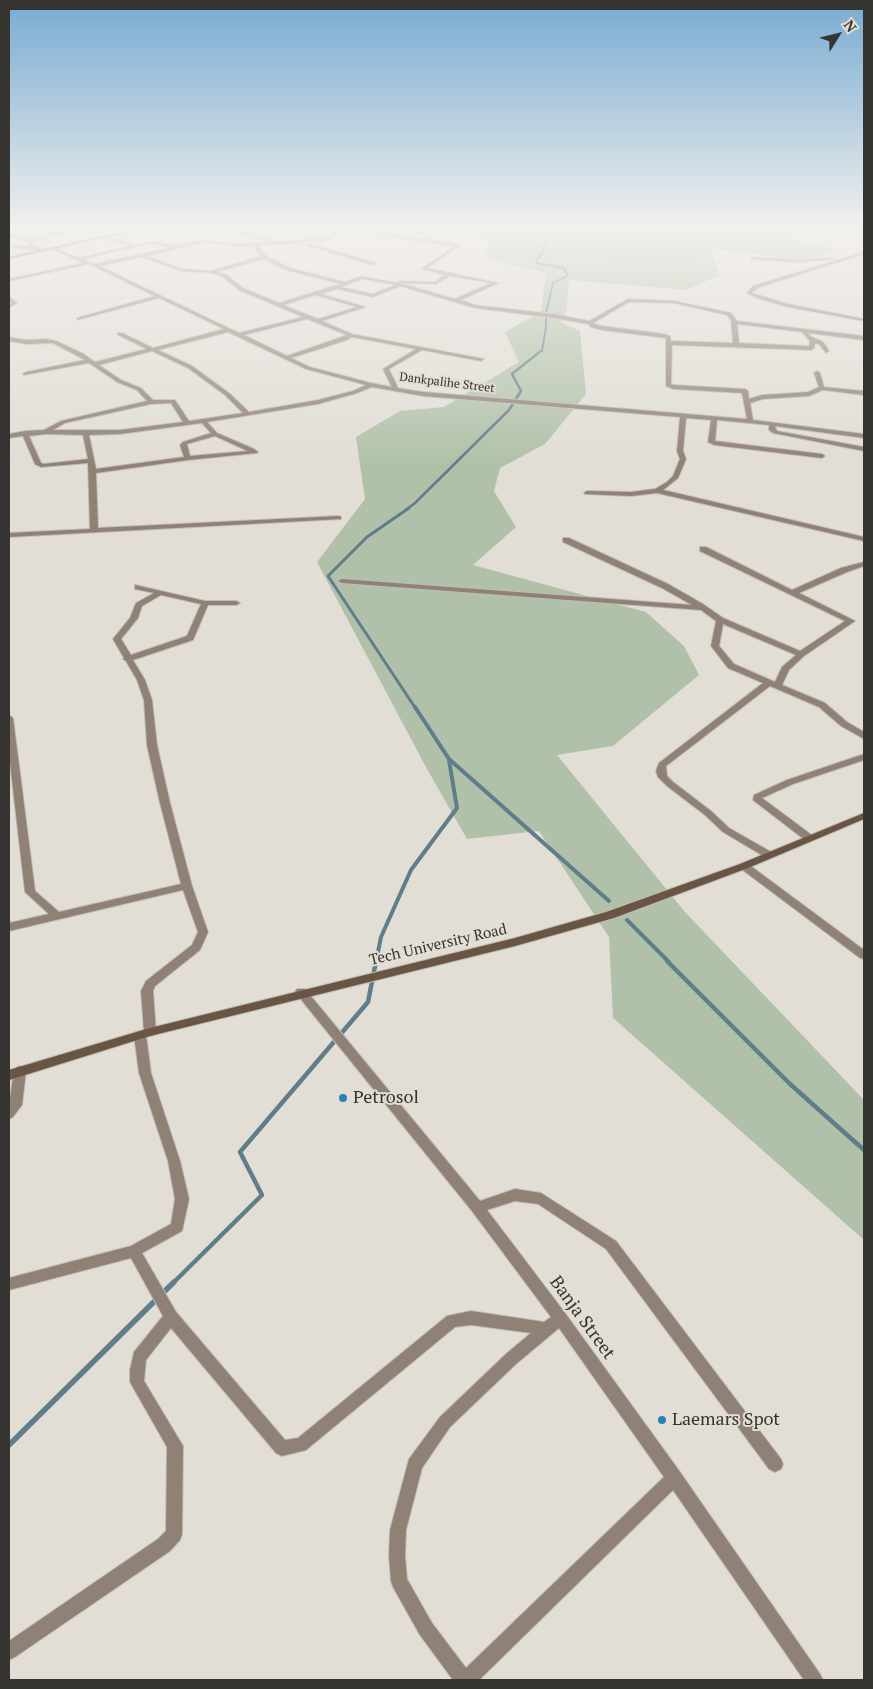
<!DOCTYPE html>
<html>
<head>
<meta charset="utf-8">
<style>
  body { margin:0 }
  #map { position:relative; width:873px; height:1689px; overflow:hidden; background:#e2ded6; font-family:"PT Serif",serif }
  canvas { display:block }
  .frame { position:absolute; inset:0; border:10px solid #363431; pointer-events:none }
  .north { position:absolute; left:813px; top:10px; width:50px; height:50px; -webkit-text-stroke:4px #e2ded6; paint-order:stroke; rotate:54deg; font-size:14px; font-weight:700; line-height:20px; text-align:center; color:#363431 }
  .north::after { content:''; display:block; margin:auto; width:18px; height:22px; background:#363431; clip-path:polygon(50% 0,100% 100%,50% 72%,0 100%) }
</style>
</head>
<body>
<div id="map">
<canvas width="873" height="1689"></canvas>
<div class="frame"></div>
<div class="north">N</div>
</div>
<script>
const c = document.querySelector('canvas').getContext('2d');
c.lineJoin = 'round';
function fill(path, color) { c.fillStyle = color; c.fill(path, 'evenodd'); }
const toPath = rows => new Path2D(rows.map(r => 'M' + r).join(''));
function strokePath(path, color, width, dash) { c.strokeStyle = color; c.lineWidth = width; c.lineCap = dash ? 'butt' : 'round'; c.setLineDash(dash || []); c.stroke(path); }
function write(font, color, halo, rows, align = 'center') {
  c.font = font + ' "PT Serif",serif'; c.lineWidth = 4; c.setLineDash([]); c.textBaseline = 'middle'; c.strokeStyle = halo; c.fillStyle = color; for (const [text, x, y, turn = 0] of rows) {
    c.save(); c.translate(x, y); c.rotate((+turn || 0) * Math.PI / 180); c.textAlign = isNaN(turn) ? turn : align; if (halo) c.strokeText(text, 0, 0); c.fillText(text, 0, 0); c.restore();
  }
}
const green = toPath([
  [444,226,864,226,864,229,811,228,786,238,836,249,804,263,742,251,732,252,714,248,710,251,720,275,686,290,569,280,567,309,560,322,580,331,586,394,545,444,500,468,494,491,516,527,473,565,646,612,684,646,699,675,613,746,557,755,685,912,864,1100,864,1240,613,1018,609,937,539,831,467,839,427,769,317,562,365,499,356,437,400,411,444,407,519,362,505,332,541,312,546,273,504,264,484,256,490,243,468,230,461,229,445,231,438,229]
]);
const forest = toPath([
  [650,226,731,226,726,229,744,236,747,241,740,245,746,248,742,251,732,252,714,248,710,250,711,252,694,252,679,248,675,250,681,255,691,259,682,261,666,256,647,260,622,260,609,258,604,254,617,246,610,242]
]);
const streamFar5 = toPath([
  [542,351,546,327,546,313,553,283,568,276,564,268,536,263,550,236,571,226]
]);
const streamFar4 = toPath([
  [407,509,415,503,509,410,521,391,512,374,542,350]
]);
const streamFar3 = toPath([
  [409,508,367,537,328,576,416,709]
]);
const streamFar2 = toPath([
  [415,707,449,759,609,901],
  [627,920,669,962],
  [376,962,381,937,411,870,457,808,449,760]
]);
const streamFar1 = toPath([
  [667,961,790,1084,864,1150],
  [173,1283,262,1195,240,1152,368,1002,376,961]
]);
const stream = toPath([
  [9,1445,174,1282]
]);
const street = toPath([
  [33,226,39,226,54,233,80,227,82,228,31,242,36,247,46,250,46,252,9,247,9,245,30,246,26,242,9,235,9,233,28,240,50,234,33,226],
  [210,226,220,226,254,234,275,242,331,237,334,231,354,226,377,226,368,228,399,236,427,239,428,237,424,235,395,226,403,226,428,233,432,237,431,240,461,245,427,268,498,283,461,300,475,305,554,314,589,321,628,299,674,301,731,313,737,321,864,336,864,340,808,333,810,336,823,342,829,351,826,353,819,344,815,343,814,348,811,350,672,345,671,384,674,385,745,389,748,391,749,399,762,395,808,392,819,387,814,373,817,371,820,373,824,387,864,391,864,395,823,390,809,396,763,399,750,403,753,420,864,434,864,438,775,426,777,431,864,447,864,451,773,433,769,430,769,425,717,420,715,441,822,454,825,456,822,458,714,445,708,442,711,420,686,418,683,451,686,459,678,478,663,490,864,537,864,541,657,493,631,496,585,494,584,493,587,491,631,492,655,489,667,482,673,476,680,459,677,451,680,417,423,396,372,387,357,393,318,404,207,422,217,433,254,449,258,452,257,453,188,460,96,473,98,528,339,516,341,517,341,519,9,537,9,533,90,529,88,463,41,467,35,464,23,436,9,438,9,434,25,431,44,430,61,421,147,401,137,390,117,382,89,363,24,375,23,374,26,372,85,360,53,343,26,344,9,341,9,337,26,340,47,339,56,341,82,353,95,362,147,349,118,335,118,333,122,333,153,348,224,329,159,298,77,320,77,318,155,296,89,264,9,281,9,279,84,263,54,250,54,248,80,258,129,246,105,238,107,236,135,245,152,241,175,246,204,240,237,244,269,242,253,236,210,226],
  [367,228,366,230,399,238,455,246,421,269,445,275,435,282,399,281,397,283,361,276,345,282,290,268,266,256,257,245,300,243,332,239,338,233,349,229,367,228],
  [204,242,237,246,253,246,261,256,211,271,182,269,147,256,204,242],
  [152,243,169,248,94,264,84,259,152,243],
  [142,257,181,271,211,273,223,277,239,290,303,317,239,333,99,266,142,257],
  [264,259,286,270,341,284,279,303,243,288,227,275,217,272,264,259],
  [450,276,491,283,455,299,400,283,436,284,450,276],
  [362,279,392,284,395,285,373,294,341,287,362,279],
  [400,286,475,308,554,318,588,324,591,327,602,330,666,338,666,386,673,389,742,393,747,419,423,392,398,388,389,369,422,350,481,361,484,359,352,334,322,321,366,307,321,294,337,289,373,297,400,286],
  [316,295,357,307,318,319,283,305,316,295],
  [629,302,674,303,727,315,731,320,733,343,671,341,670,336,664,334,602,326,593,323,629,302],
  [307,319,347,335,287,356,244,335,307,319],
  [737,324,802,332,810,341,809,346,739,343,737,324],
  [228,332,306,369,366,385,353,391,318,400,249,412,229,393,192,366,158,350,228,332],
  [352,337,416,349,383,369,392,387,371,383,310,367,291,358,347,340,352,337],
  [152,351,188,368,225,395,243,413,189,421,175,400,153,400,141,388,121,380,99,365,152,351],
  [171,403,183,422,120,430,53,430,65,423,151,404,171,403],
  [202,423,211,433,183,442,180,445,184,457,96,469,89,435,120,434,202,423],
  [46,434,83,435,88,459,44,464,41,463,29,436,46,434],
  [215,436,248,451,190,456,187,444,215,436],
  [308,243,376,263,376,264,372,265,306,245,308,243],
  [864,252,864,254,757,288,752,293,788,304,864,319,864,321,788,307,760,299,747,293,753,286,864,252],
  [752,257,797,260,832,258,834,259,797,262,750,259,752,257],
  [9,296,17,303,9,308,9,304,12,303,9,300,9,296],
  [563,538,569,538,668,584,703,604,723,618,800,651,845,621,700,551,700,547,706,547,792,590,841,568,864,562,864,566,847,572,799,593,855,621,804,656,789,670,782,685,825,703,847,722,864,732,864,739,841,726,819,707,770,686,666,766,667,776,673,782,711,811,729,828,773,853,774,855,773,857,765,857,723,832,705,815,667,786,658,777,656,771,659,763,763,683,728,668,711,646,716,621,701,610,342,583,338,581,342,579,692,605,662,588,563,542,563,538],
  [723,624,796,655,782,667,775,682,734,664,719,646,723,624],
  [135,585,205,601,236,601,240,603,236,605,208,605,193,640,133,660,145,680,152,700,157,745,170,803,192,886,208,932,200,950,155,986,153,991,156,1032,154,1035,150,1036,146,1035,151,1073,180,1161,189,1199,182,1231,142,1253,176,1312,285,1440,298,1438,447,1316,471,1311,544,1322,551,1317,472,1211,295,992,297,989,305,989,480,1201,515,1189,541,1193,616,1241,781,1459,783,1464,781,1469,775,1472,769,1469,606,1249,538,1204,515,1201,487,1210,565,1313,680,1472,820,1674,823,1680,804,1680,673,1490,479,1680,453,1680,420,1635,393,1587,391,1581,389,1556,390,1530,409,1459,440,1417,506,1354,531,1333,471,1325,455,1327,306,1450,282,1456,276,1453,171,1328,146,1360,144,1381,183,1446,182,1534,180,1540,170,1551,15,1657,9,1660,9,1641,158,1539,166,1531,167,1447,130,1382,130,1370,134,1352,163,1316,131,1258,9,1290,9,1278,131,1246,171,1224,175,1199,168,1161,139,1073,134,1035,136,1032,140,1031,144,1032,141,991,146,981,192,945,198,932,183,890,9,931,9,923,49,914,25,892,9,754,9,715,13,718,35,891,59,912,181,884,160,803,147,745,144,700,137,680,126,661,123,659,124,658,113,639,130,618,136,603,154,593,135,589,135,585],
  [161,595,201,604,187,636,131,655,121,639,138,618,142,606,161,595],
  [559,1328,664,1477,466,1668,432,1623,407,1579,405,1556,406,1530,422,1468,450,1427,516,1364,559,1328],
  [864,754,864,760,793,784,762,798,813,836,814,838,813,840,805,840,753,800,754,795,787,780,864,754],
  [744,863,748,864,864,950,864,959,860,958,740,868,739,866,744,863],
  [20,1066,24,1068,26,1071,22,1105,13,1117,9,1119,9,1105,14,1071,16,1068,20,1066]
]);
const secondary = toPath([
  [147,226,156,226,9,259,9,257,147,226],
  [864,813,864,819,748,868,614,918,515,946,150,1036,9,1080,9,1070,150,1028,515,938,606,912,740,864,864,813]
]);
const markers = [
  [343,1098,5,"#2883b0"],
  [662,1420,5,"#2883b0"]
];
const farStreetnames = [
  ["Dankpalihe Street",447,383,7]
];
const streetNames = [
  ["Tech University Road",438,945,-13]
];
const nearPoinames = [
  ["Petrosol",353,1098],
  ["Laemars Spot",672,1420]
];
const nearStreetnames = [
  ["Banja Street",582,1318,54]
];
fill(green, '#b1c1a9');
fill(forest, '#a0b794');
strokePath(streamFar5, '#5f7e8a', 2);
strokePath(streamFar4, '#5f7e8a', 2.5);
strokePath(streamFar3, '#5f7e8a', 3);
strokePath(streamFar2, '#5f7e8a', 4);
strokePath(streamFar1, '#5f7e8a', 4.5);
strokePath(stream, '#5f7e8a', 5.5);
strokePath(street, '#c0bcb5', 2);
strokePath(secondary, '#c0bcb5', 2);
fill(street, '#908176');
fill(secondary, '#6a5545');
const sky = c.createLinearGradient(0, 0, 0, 463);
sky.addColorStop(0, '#78abd2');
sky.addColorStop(0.49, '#f2f0ed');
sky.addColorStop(1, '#f2f0ed00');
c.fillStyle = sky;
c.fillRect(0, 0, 873, 463);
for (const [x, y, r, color] of markers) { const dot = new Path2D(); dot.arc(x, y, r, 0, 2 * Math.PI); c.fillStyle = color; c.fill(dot); strokePath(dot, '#e2ded6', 2); }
write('12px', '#363431', '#e2ded6', farStreetnames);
write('15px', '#363431', '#e2ded6', streetNames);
write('18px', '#363431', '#e2ded6', nearPoinames, 'left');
write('18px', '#363431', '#e2ded6', nearStreetnames);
</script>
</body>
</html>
